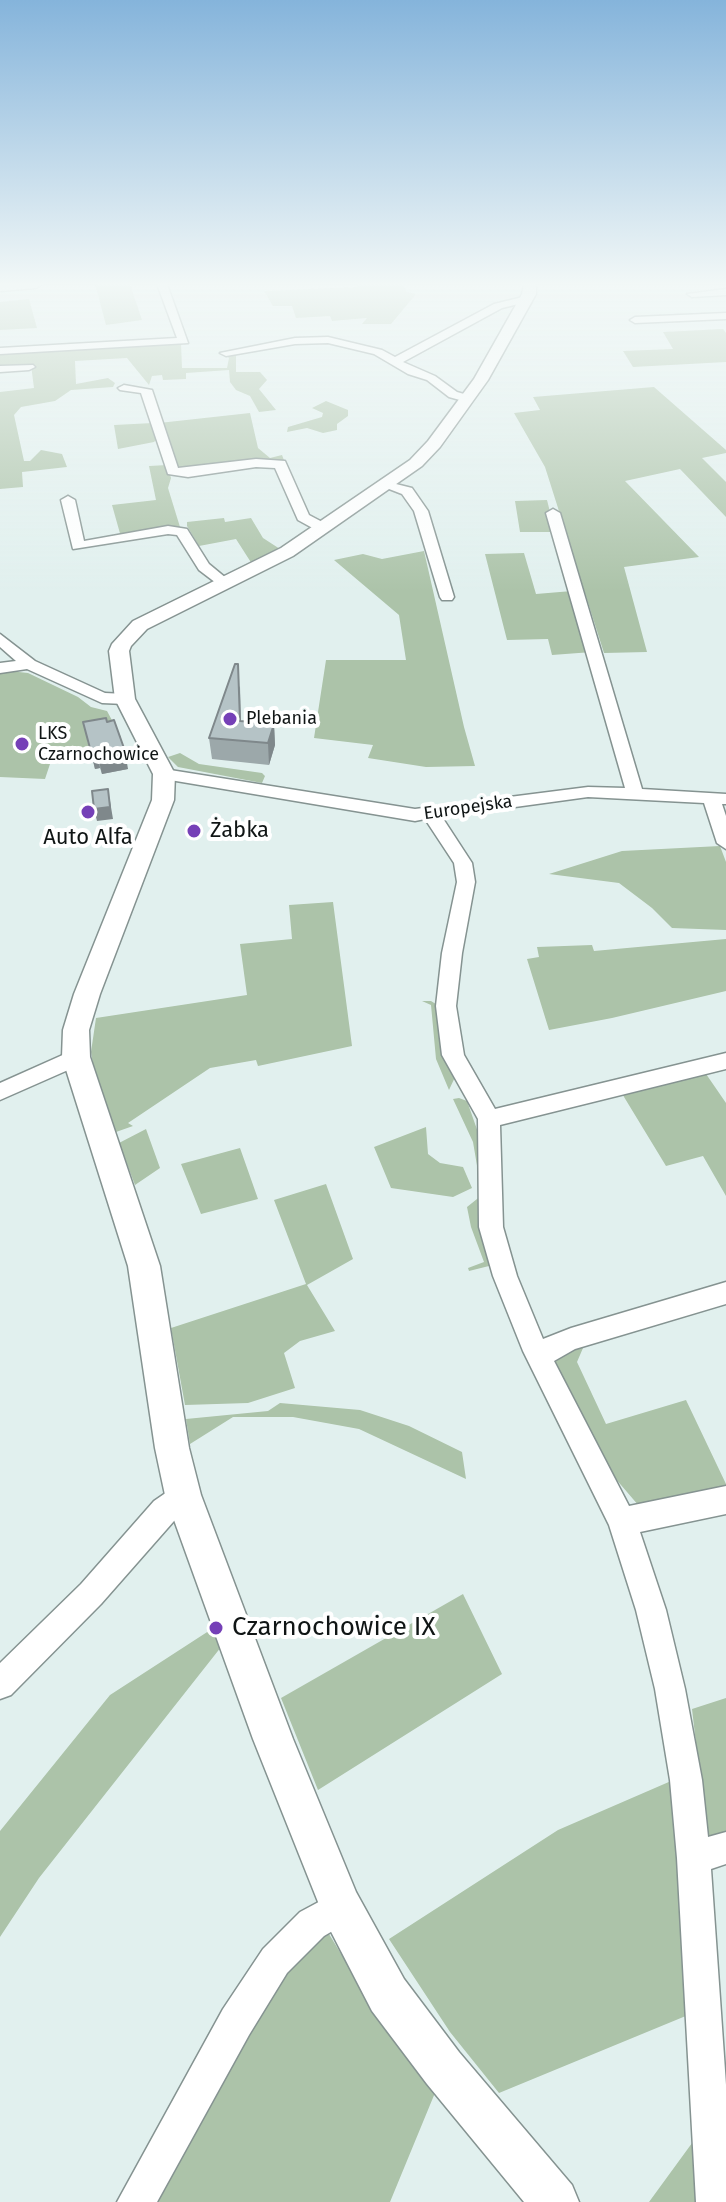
<!DOCTYPE html>
<html>
<head>
<meta charset="utf-8">
<style>
  body { margin:0 }
  canvas { display:block; background:#e1f0ee }
</style>
</head>
<body>
<canvas width="726" height="2202"></canvas>
<script>
const c = document.querySelector('canvas').getContext('2d');
c.lineJoin = 'round';
function fill(path, color) { c.fillStyle = color; c.fill(path, 'evenodd'); }
const toPath = rows => new Path2D(rows.map(r => 'M' + r).join(''));
function strokePath(path, color, width, dash) { c.strokeStyle = color; c.lineWidth = width; c.lineCap = dash ? 'butt' : 'round'; c.setLineDash(dash || []); c.stroke(path); }
function write(font, color, halo, rows, align = 'center') {
  c.font = font + ' "Fira Sans",sans-serif'; c.lineWidth = 8; c.setLineDash([]); c.textBaseline = 'middle'; c.strokeStyle = halo; c.fillStyle = color; for (const [text, x, y, turn = 0] of rows) {
    c.save(); c.translate(x, y); c.rotate((+turn || 0) * Math.PI / 180); c.textAlign = isNaN(turn) ? turn : align; if (halo) c.strokeText(text, 0, 0); c.fillText(text, 0, 0); c.restore();
  }
}
const green = toPath([
  [95,284,130,284,142,320,106,325],
  [356,284,411,284,403,285,407,292,416,294,391,324,362,324,367,318,332,321,330,316,296,318,292,306,273,306,264,291,357,287],
  [29,299,37,328,0,330,0,302],
  [723,329,726,333,726,362,633,367,623,351,673,349,663,332],
  [181,343,182,368,227,368,229,358,225,354,236,352,236,372,260,372,267,380,259,389,276,410,259,412,250,396,236,390,230,382,229,370,186,373,186,379,163,380,162,375,152,376,149,385,127,358,75,361,76,384,108,378,115,383,113,387,71,390,55,401,21,407,14,415,24,461,30,461,41,450,62,454,67,467,22,472,23,487,0,489,0,392,34,388,31,365,0,368,0,352],
  [654,387,726,450,726,453,702,458,726,482,726,517,680,469,625,481,699,557,624,567,647,652,604,653,545,467,514,413,540,410,533,397],
  [326,401,348,410,348,416,337,424,337,430,323,433,307,428,287,432,288,427,322,417,323,413,312,408],
  [250,413,258,448,270,458,282,455,285,463,186,470,177,467,159,423],
  [153,423,158,438,154,442,118,449,114,425],
  [167,465,171,478,168,488,180,527,121,537,112,505,156,500,149,466],
  [547,500,555,532,520,532,515,501],
  [224,518,225,522,251,518,263,538,280,549,252,564,236,539,199,546,187,526,187,522],
  [424,551,464,727,475,766,426,767,368,758,373,745,314,738,326,660,406,660,399,615,334,560,363,554,382,559],
  [524,553,536,594,572,591,592,652,552,655,548,639,507,640,485,554],
  [0,670,28,673,78,697,91,707,107,711,121,737,87,739,90,753,63,758,61,763,50,764,45,779,0,777],
  [180,753,199,764,262,773,265,776,262,783,178,767,168,757],
  [720,846,726,862,726,930,672,928,652,908,619,883,549,874,622,851],
  [333,902,352,1046,258,1066,256,1060,210,1068,128,1123,133,1126,116,1132,95,1077,91,1052,96,1018,247,995,240,944,292,939,289,905],
  [726,939,726,991,612,1018,549,1030,527,959,539,957,537,947,592,945,594,951],
  [422,1001,431,1001,439,1006,456,1075,449,1090,436,1059,431,1005],
  [704,1071,726,1103,726,1196,703,1156,666,1166,621,1092],
  [459,1098,467,1101,480,1138,492,1261,489,1266,469,1271,468,1268,484,1262,471,1227,467,1207,482,1195,473,1142,453,1099],
  [426,1127,428,1154,440,1163,463,1167,472,1188,453,1197,391,1188,374,1147],
  [146,1129,160,1168,135,1185,119,1143],
  [240,1148,258,1199,201,1214,181,1164],
  [326,1184,353,1259,307,1285,335,1331,300,1341,284,1353,295,1388,248,1403,185,1405,171,1328,306,1284,274,1200],
  [586,1341,577,1362,606,1424,686,1400,726,1484,726,1490,639,1506,615,1478,556,1363,556,1357],
  [280,1403,360,1410,409,1426,462,1452,466,1479,359,1429,293,1417,233,1417,190,1444,186,1419,268,1411],
  [463,1594,502,1674,318,1790,281,1698],
  [218,1625,225,1642,39,1878,0,1937,0,1831,110,1695],
  [726,1698,726,1833,707,1838,692,1709],
  [678,1778,693,2013,499,2093,450,2032,389,1939,558,1830],
  [317,1929,329,1934,388,2031,437,2088,390,2202,142,2202,278,1963],
  [703,2128,702,2202,649,2202]
]);
const minor = toPath([
  [157,284,167,284,188,343,0,354,0,348,177,338,157,284],
  [726,289,726,295,692,297,687,294,726,289],
  [527,296,531,297,531,301,502,308,403,362,435,376,457,392,471,396,473,398,467,402,449,397,427,380,408,374,374,354,328,343,295,344,226,356,220,353,295,338,328,337,382,350,395,357,494,304,527,296],
  [726,313,726,319,635,323,630,320,635,317,726,313],
  [33,365,35,367,29,370,0,372,0,366,33,365],
  [124,385,152,390,178,468,256,459,285,461,309,515,328,525,328,531,318,531,298,520,275,468,256,467,188,477,168,474,141,393,120,390,118,388,124,385],
  [384,481,412,488,428,511,454,597,452,600,442,600,440,597,414,511,402,494,384,487,384,481],
  [68,496,75,500,84,541,168,526,187,529,209,564,232,583,225,587,220,586,199,570,177,535,168,534,73,549,61,500,68,496],
  [553,509,560,513,642,789,726,794,726,804,722,804,726,816,726,849,717,843,704,803,588,797,442,817,472,863,475,882,462,953,456,1006,464,1055,495,1109,726,1053,726,1069,500,1125,503,1227,517,1276,543,1339,571,1328,726,1282,726,1304,575,1349,554,1361,629,1506,726,1486,726,1514,640,1532,666,1610,685,1689,702,1780,708,1837,726,1832,726,1864,711,1869,726,2085,726,2202,696,2202,677,1858,670,1780,655,1689,636,1610,609,1525,523,1351,493,1276,479,1227,478,1119,442,1055,436,1006,442,953,457,882,454,863,425,819,415,821,164,779,155,774,164,769,415,809,588,787,625,788,546,513,553,509],
  [0,634,35,661,105,693,125,694,133,699,125,704,102,703,27,669,0,673,0,663,16,661,0,647,0,634],
  [76,1049,84,1051,87,1057,84,1063,0,1100,0,1083,76,1049],
  [183,1481,193,1485,197,1495,193,1505,174,1521,101,1604,11,1695,0,1699,0,1663,81,1584,154,1501,183,1481],
  [341,1890,353,1895,358,1907,353,1919,324,1936,287,1973,249,2035,157,2202,117,2202,223,2009,263,1949,300,1912,341,1890]
]);
const tertiary = toPath([
  [0,284,42,284,36,288,0,291,0,284],
  [524,284,536,284,536,294,488,380,440,447,422,466,293,556,147,629,131,646,129,651,135,699,175,774,174,800,100,994,89,1030,90,1057,160,1266,189,1448,201,1495,293,1739,356,1892,404,1979,459,2052,572,2185,579,2202,524,2202,427,2084,372,2011,326,1922,253,1739,165,1495,155,1448,128,1266,62,1057,63,1030,74,994,152,800,153,774,115,699,109,651,112,644,133,621,281,548,410,460,428,441,474,379,522,294,524,284]
]);
const wall = toPath([
  [240,686,241,721,274,724,275,745,269,765,212,759,209,738],
  [83,722,128,769,102,774,100,768,95,769]
]);
const shadedWall = toPath([
  [274,724,275,745,269,765,268,743],
  [96,751,100,768,95,769,91,752],
  [125,751,128,769,102,774,98,757],
  [110,801,113,819,97,821,94,809]
]);
const building = toPath([
  [235,664,238,664,240,721,274,724,268,743,209,738,235,664],
  [106,718,107,722,114,720,125,751,98,757,96,751,91,752,83,722,106,718],
  [108,789,110,807,94,809,92,791,108,789]
]);
const markers = [
  [230,719,8,"#7540b7"],
  [22,744,8,"#7540b7"],
  [88,812,8,"#7540b7"],
  [194,831,8,"#7540b7"],
  [216,1628,8,"#7540b7"]
];
const farPoinames = [
  ["Plebania",246,719],
  ["LKS",38,734],
  ["Czarnochowice",38,755]
];
const farStreetnames = [
  ["Europejska",468,808,-8]
];
const poiNames = [
  ["Żabka",210,831],
  ["Auto Alfa",88,838,"center"]
];
const nearPoinames = [
  ["Czarnochowice IX",232,1628]
];
fill(green, '#acc3a9');
strokePath(minor, '#859391', 3);
strokePath(tertiary, '#859391', 3);
fill(minor, '#fff');
fill(tertiary, '#fff');
fill(wall, '#9ca8aa');
fill(shadedWall, '#7f888b');
fill(building, '#b5c3c6');
strokePath(building, '#7f888b', 2);
const sky = c.createLinearGradient(0, 0, 0, 592);
sky.addColorStop(0, '#85b4db');
sky.addColorStop(0.48, '#f2f8f7');
sky.addColorStop(1, '#f2f8f700');
c.fillStyle = sky;
c.fillRect(0, 0, 726, 592);
for (const [x, y, r, color] of markers) { const dot = new Path2D(); dot.arc(x, y, r, 0, 2 * Math.PI); c.fillStyle = color; c.fill(dot); strokePath(dot, '#fff', 3); }
write('18px', '#101515', '#fff', farPoinames, 'left');
write('18px', '#101515', '#fff', farStreetnames);
write('22px', '#101515', '#fff', poiNames, 'left');
write('26px', '#101515', '#fff', nearPoinames, 'left');
</script>
</body>
</html>
